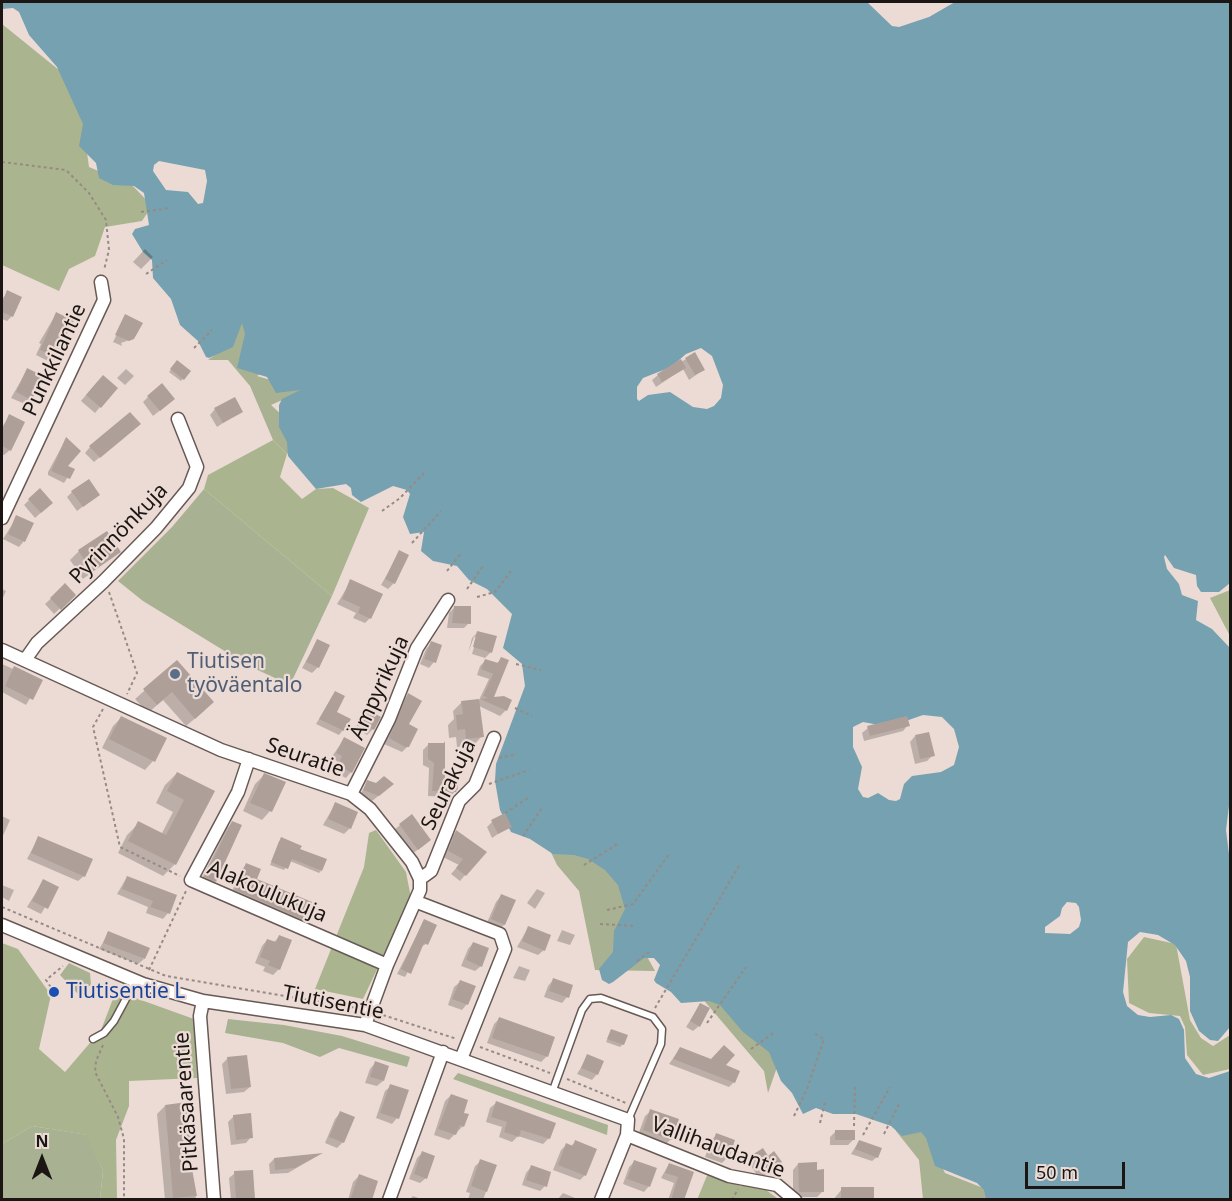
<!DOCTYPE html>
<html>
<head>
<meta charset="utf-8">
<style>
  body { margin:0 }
  #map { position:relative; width:1232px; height:1201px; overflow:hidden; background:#ecdbd5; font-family:"Noto Sans",sans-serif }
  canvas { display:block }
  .frame { position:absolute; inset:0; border:3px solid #1b1613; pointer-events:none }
  .north { position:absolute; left:12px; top:1129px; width:60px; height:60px; -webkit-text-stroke:4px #ecdbd5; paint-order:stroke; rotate:0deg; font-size:16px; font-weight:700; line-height:24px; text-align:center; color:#1b1613 }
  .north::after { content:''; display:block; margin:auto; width:21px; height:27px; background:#1b1613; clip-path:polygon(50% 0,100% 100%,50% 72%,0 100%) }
  .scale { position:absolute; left:1025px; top:1162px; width:100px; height:27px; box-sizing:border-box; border:3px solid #1b1613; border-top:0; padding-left:8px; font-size:18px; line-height:21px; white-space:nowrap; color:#1b1613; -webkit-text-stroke:4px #ecdbd5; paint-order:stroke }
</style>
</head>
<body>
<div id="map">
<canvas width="1232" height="1201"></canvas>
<div class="frame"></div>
<div class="north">N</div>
<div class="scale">50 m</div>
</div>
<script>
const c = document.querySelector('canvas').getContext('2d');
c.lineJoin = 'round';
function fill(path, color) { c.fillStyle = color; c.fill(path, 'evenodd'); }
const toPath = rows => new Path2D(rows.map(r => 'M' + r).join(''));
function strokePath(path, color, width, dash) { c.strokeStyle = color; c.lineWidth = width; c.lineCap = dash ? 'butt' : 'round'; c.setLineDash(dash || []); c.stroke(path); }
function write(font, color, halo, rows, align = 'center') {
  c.font = font + ' "Noto Sans",sans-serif'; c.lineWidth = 4.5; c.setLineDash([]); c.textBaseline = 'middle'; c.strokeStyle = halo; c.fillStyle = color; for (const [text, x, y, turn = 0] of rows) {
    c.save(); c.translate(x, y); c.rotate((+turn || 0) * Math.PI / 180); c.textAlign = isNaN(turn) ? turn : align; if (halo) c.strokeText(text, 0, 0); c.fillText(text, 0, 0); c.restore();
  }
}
const green = toPath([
  [246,294,288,357,257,376,305,390,271,405,308,439,287,454,273,440,250,386,228,360,208,360,235,340],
  [204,489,332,596,290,685,249,666,143,601,118,581,172,527],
  [548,846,599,848,641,907,633,931,655,971,595,970,579,891,557,865],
  [69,963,90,973,91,985,78,994,60,975],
  [718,987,782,1053,768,1093,764,1071,695,990],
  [228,1019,284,1025,342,1036,410,1057,407,1067,339,1048,320,1057,283,1043,225,1033],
  [458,1073,608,1125,607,1135,453,1079],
  [915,1110,945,1173,996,1193,1003,1199,923,1199,919,1160,896,1131],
  [32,1126,88,1135,103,1171,100,1199,2,1199,2,1144]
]);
const forest = toPath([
  [2,24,59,70,79,95,89,167,132,185,152,206,142,221,105,227,95,256,69,269,59,291,2,265],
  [273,440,287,454,280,477,302,499,316,489,333,488,369,508,332,596,204,489,208,475],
  [1230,590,1230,636,1210,598],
  [376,830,406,872,411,898,363,999,315,989,364,867,369,833],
  [1144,937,1176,944,1190,1020,1201,1038,1213,1046,1230,1035,1230,1069,1203,1075,1187,1055,1185,1027,1180,1016,1149,1013,1129,1003,1127,959],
  [2,943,18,949,51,995,39,1049,65,1072,101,1030,116,991,194,1019,197,1078,129,1081,129,1106,116,1140,117,1199,100,1199,103,1171,87,1135,32,1126,2,1144],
  [708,1173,741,1186,761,1186,778,1199,697,1200]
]);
const water = toPath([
  [2,2,867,2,892,26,899,27,929,17,955,2,1230,2,1230,583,1219,592,1201,592,1197,586,1196,575,1174,568,1165,555,1164,557,1167,569,1179,584,1182,595,1198,601,1196,620,1212,629,1230,648,1230,798,1226,830,1230,862,1230,1027,1218,1041,1210,1040,1199,1031,1190,1011,1190,977,1186,961,1175,945,1158,935,1140,932,1128,942,1123,992,1127,1006,1138,1015,1150,1017,1171,1015,1179,1019,1184,1030,1185,1058,1196,1074,1209,1078,1230,1071,1230,1199,986,1199,984,1190,977,1183,935,1166,926,1138,921,1132,902,1136,891,1126,856,1114,833,1114,816,1108,803,1114,792,1093,781,1081,769,1052,743,1032,720,1005,709,1001,681,1003,671,992,656,983,654,980,660,965,654,958,644,958,613,982,609,984,602,980,599,969,613,952,614,931,625,909,618,885,605,870,588,859,574,855,553,854,530,839,511,832,500,810,495,781,496,764,525,686,522,664,503,648,512,614,487,589,469,580,457,566,433,561,421,551,424,532,410,534,403,517,410,494,407,490,393,486,361,502,352,495,351,488,346,484,316,489,293,462,288,456,287,442,279,427,279,405,282,399,300,390,276,393,267,377,237,368,245,334,242,323,233,347,209,358,206,357,198,341,180,325,171,299,153,278,152,260,143,252,132,234,135,229,149,225,144,193,134,186,113,185,99,178,96,163,79,146,83,124,57,67,29,35,19,12,13,8,2,9],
  [159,161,205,170,207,181,203,203,198,204,188,192,166,190,153,171,154,165],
  [701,348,712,356,723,385,721,398,714,406,707,409,693,407,670,392,648,395,639,401,637,399,637,387,643,378,671,367,686,354],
  [923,715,942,717,954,729,959,747,954,765,941,772,912,776,904,784,900,799,896,801,889,800,878,793,868,798,863,797,858,789,862,767,853,747,853,727,863,722,879,725,900,723],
  [1067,902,1076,903,1079,907,1081,920,1079,927,1070,934,1045,933,1045,927,1060,916,1062,908]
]);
const shadow = toPath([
  [145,249,153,257,141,269,133,262],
  [8,292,12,316,7,321,2,319,2,299],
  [56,314,72,322,48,361,36,355,41,344,39,343],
  [126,316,132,339,121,343,122,346,128,343,122,346,113,342],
  [686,359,703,370,689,380,683,369,656,387,652,380,658,375],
  [177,362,189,372,181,381,169,372],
  [126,369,134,376,125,385,117,378],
  [27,370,31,399,25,404,11,398],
  [97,382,100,407,95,413,81,401],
  [148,397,168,404,153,416,143,402],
  [215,409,241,411,217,427,210,415],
  [10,416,10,450,4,455,2,454,2,427],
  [133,429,94,462,85,453,90,447],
  [66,439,66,466,73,469,64,483,48,475,48,472],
  [72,492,98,495,77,511,67,497],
  [29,500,46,508,35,518,24,505],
  [17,517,24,541,19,547,3,539],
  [79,551,119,552,83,579,70,560],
  [400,552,394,583,388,589,381,585],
  [351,581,370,618,365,623,353,618,356,613,337,604],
  [65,585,74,595,54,614,45,604],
  [2,589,6,591,2,600],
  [455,607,469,623,464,628,447,628,449,613],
  [478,632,491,652,485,658,472,654,477,637,474,637,468,653,472,638],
  [318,640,318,667,312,673,302,668],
  [431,643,434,662,429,668,420,664,426,649],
  [501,659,492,699,506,710,500,716,479,706,482,736,474,745,457,747,456,737,449,738,448,725,454,719,453,711,462,702,479,700,489,679,477,675,480,666,486,660,496,664],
  [177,662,204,711,186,726,163,700,148,713,135,699],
  [2,664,40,681,26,705,2,692],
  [335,693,335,713,343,730,339,735,316,724],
  [408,695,408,746,402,752,384,744,403,700],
  [367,711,373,729,367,735,355,728],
  [122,717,165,739,153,761,145,770,102,748,113,726],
  [908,725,903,731,864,741,862,733,868,728],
  [915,736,933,755,927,761,915,764,910,742],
  [344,739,351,772,346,778,332,771,337,761,331,758],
  [428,745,444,782,458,782,458,789,449,797,428,796,429,768,423,765,423,750],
  [177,773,212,791,175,864,163,876,118,853,127,835,139,823,161,835,173,812,156,803,165,785],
  [264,775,270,811,262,820,243,811,255,784],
  [368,782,386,790,372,801,359,796],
  [335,804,350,828,344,834,323,825],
  [2,816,10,820,2,838],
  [492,822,510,826,492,838,487,827],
  [232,823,215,881,209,887,200,882,227,828],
  [400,825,424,845,412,854,394,830],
  [456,832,485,852,460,881,451,874,459,865,443,857,451,837],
  [38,838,84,876,78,881,27,859],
  [279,841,321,871,319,873,290,861,284,870,270,865],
  [246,865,255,880,303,919,297,925,230,896,241,870],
  [127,877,168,913,163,919,146,913,148,907,117,894],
  [43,881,57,887,41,914,27,907],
  [2,885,14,890,9,901,2,897],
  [537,889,545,893,535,909,527,903],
  [501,896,514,901,504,925,498,930,486,925,496,902],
  [424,921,426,944,421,947,405,977,397,974],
  [528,928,544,950,538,955,517,947],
  [562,930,575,935,570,945,557,941],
  [109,933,144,959,138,964,99,949],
  [279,937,279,969,273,975,263,971,265,967,255,963,262,946,267,940,273,943],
  [473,943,481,966,475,971,461,966,468,949],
  [519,966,530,970,525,981,513,978],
  [553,980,567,997,562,1003,544,997,548,986],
  [460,982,467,1004,462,1010,448,1005,454,987],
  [700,1005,699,1026,693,1031,686,1027],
  [499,1019,547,1056,541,1062,487,1043,494,1024],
  [611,1031,623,1044,620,1047,606,1042],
  [680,1049,724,1065,734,1082,729,1087,669,1064],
  [588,1056,597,1074,592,1080,577,1074],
  [228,1058,250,1087,244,1092,226,1094,222,1064],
  [375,1063,383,1081,377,1086,365,1083,370,1069],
  [391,1086,397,1118,392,1124,376,1118,385,1091],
  [451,1095,462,1113,463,1126,449,1140,434,1135,445,1101],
  [496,1103,549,1138,543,1144,518,1136,512,1142,499,1137,502,1127,486,1122,490,1108],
  [165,1106,190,1142,179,1150,181,1172,194,1184,196,1200,165,1200,157,1114],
  [651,1111,671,1139,665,1145,638,1135,645,1116],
  [340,1113,343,1142,337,1148,325,1143,335,1119],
  [234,1116,251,1137,246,1143,231,1145,228,1122],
  [835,1132,853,1140,848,1145,830,1145,830,1137],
  [716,1135,728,1157,722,1163,705,1157,711,1141],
  [859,1141,877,1157,872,1161,851,1154],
  [575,1142,585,1175,580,1180,553,1170,561,1150,566,1145,571,1146],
  [422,1153,426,1178,420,1183,409,1179,417,1158],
  [319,1155,288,1173,270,1174,269,1164,274,1159],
  [753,1156,768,1158,780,1162,760,1179,748,1162],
  [481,1161,495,1166,483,1200,468,1200,470,1193,466,1192,475,1166],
  [634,1162,649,1186,644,1192,623,1184,629,1167],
  [669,1164,692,1172,683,1200,668,1200,674,1183,661,1178],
  [798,1164,816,1171,823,1191,817,1197,793,1197,793,1170],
  [531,1167,545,1186,540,1191,522,1185,526,1173],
  [252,1172,255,1200,231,1200,229,1178,235,1173],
  [359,1176,371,1200,348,1200,353,1182],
  [842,1189,872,1200,833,1200],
  [563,1193,580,1200,557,1200],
  [413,1196,424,1200,409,1200]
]);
const building = toPath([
  [7,290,22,297,13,317,2,312,2,303],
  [56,312,74,321,55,356,40,350],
  [125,314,143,323,134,339,129,341,115,335],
  [695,352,705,370,695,375,685,358],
  [681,359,686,368,662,382,657,374],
  [177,360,191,371,184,380,170,369],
  [27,368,43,376,32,400,16,392],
  [103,375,118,388,101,408,86,395],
  [162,383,175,399,160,411,147,396],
  [235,397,243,412,223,423,214,408],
  [130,412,141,424,100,458,89,446],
  [9,414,25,422,11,451,2,446,2,430],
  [66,437,81,451,68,466,75,469,70,479,51,471],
  [89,479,100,495,83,507,71,491],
  [40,488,53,503,41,513,28,499],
  [16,515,34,523,25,542,8,534],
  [107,531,121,552,92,572,78,550],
  [399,550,409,555,395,584,385,579],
  [350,579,383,594,371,619,358,613,360,607,342,599],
  [65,583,76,595,61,610,50,598],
  [454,606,471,606,471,624,452,623],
  [477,631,497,636,492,653,473,647],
  [317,639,330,645,319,668,306,662],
  [431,641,442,645,436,663,424,659],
  [501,657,509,660,494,697,504,696,512,700,507,711,480,699,488,698,483,696,493,674,481,669,485,659,498,663],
  [177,660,214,702,195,719,172,692,157,705,143,689],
  [14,666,43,680,33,700,5,686],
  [335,691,345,696,337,712,351,719,344,731,319,719],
  [408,693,422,701,409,724,418,729,409,747,405,747,389,738],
  [479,699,484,737,466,739,465,729,457,730,456,715,463,714,461,701],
  [366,709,381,717,374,730,359,722],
  [121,716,167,738,155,762,109,739],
  [907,716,910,726,870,736,867,726],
  [929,732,935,756,920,759,915,735],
  [344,737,365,748,352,773,337,765,342,756,336,753],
  [445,741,445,781,459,781,456,792,432,791,434,763,428,759,428,743,444,743],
  [177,772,215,791,176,865,128,841,138,821,166,835,184,800,167,791],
  [264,773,286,782,272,812,250,803],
  [384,776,394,784,379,796,363,790,367,780,376,783],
  [335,802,358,812,351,829,328,819],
  [505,813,512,827,498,834,491,820],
  [412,814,431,840,418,850,399,824],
  [232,821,242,825,216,882,204,877],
  [456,830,487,852,466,876,456,868,463,859,448,851],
  [38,836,93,859,85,877,31,853],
  [281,837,302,846,300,849,327,859,322,871,292,859,288,869,271,862],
  [246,863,261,869,257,879,312,902,304,920,235,890],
  [127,876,177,895,170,914,150,907,153,901,122,889],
  [43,879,59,887,48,909,32,901],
  [501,894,516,900,505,925,491,919],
  [424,919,437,925,428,945,424,943,411,974,401,969],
  [528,926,551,935,545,951,522,941],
  [108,931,150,948,145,959,103,943],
  [279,935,292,940,280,970,268,965,270,961,260,957,267,939,276,942],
  [473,942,489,948,482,967,466,960],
  [553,978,573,985,569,998,549,991],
  [460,980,476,986,468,1005,452,999],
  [700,1003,710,1008,700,1027,690,1021],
  [499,1017,555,1037,548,1057,492,1038],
  [611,1029,628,1035,624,1045,607,1039],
  [724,1045,735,1055,726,1065,740,1071,735,1083,673,1059,680,1047,711,1059],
  [587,1054,604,1061,598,1075,581,1068],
  [247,1055,251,1087,231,1089,227,1057],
  [375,1061,389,1066,384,1081,370,1077],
  [390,1084,409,1090,399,1119,380,1113],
  [451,1094,468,1100,464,1113,469,1114,464,1127,460,1125,456,1135,438,1129],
  [496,1101,556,1123,550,1139,521,1130,519,1137,504,1132,507,1122,491,1117],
  [187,1102,191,1143,180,1144,182,1170,192,1169,197,1196,173,1198,165,1105],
  [650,1109,679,1119,672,1140,643,1130],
  [340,1111,355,1117,344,1143,329,1137],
  [251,1113,253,1138,236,1140,233,1115],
  [835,1130,855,1130,855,1140,835,1140],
  [716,1133,735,1140,729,1158,710,1152],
  [575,1140,597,1149,586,1176,558,1165,566,1143,573,1146],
  [859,1140,882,1148,878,1158,855,1149],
  [763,1148,768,1156,774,1151,782,1162,766,1174,752,1155],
  [422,1151,435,1156,427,1179,414,1174],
  [323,1153,295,1168,275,1170,274,1158],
  [480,1159,497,1165,487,1192,471,1186],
  [634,1160,657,1168,650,1187,627,1179],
  [817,1162,817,1170,824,1169,824,1192,799,1192,798,1163],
  [669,1163,694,1172,684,1200,671,1200,678,1177,665,1173],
  [531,1165,551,1172,547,1187,526,1180],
  [253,1170,255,1200,236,1200,234,1171],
  [359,1174,378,1181,372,1200,350,1200],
  [841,1187,874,1187,874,1200,841,1200]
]);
const path = toPath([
  [2,162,66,170,89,193,106,220,109,250,104,270],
  [141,212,170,208],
  [146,274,167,260],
  [194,348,212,330],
  [382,511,400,498,426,471],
  [412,543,441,511],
  [447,571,462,552],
  [467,589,483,566],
  [109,592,137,673,127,694],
  [477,597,495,592,511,571],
  [516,664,541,670],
  [515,708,532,716],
  [103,709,93,727,120,847,180,876],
  [499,758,517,754],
  [489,784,529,770],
  [505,813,528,798],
  [523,836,542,808],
  [584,865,619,843],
  [2,907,166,976,357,1008],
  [607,910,633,904,670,853],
  [600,924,635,926],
  [637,961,649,952],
  [149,970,186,891],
  [54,992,46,980,63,966],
  [655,1008,739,866],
  [383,1015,457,1039],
  [707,1023,746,967],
  [103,1045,96,1061,95,1072,118,1117,124,1139,124,1200],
  [480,1047,550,1073],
  [751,1049,775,1032],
  [567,1079,626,1103],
  [794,1116,807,1089,824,1039,814,1033],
  [820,1123,825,1102],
  [854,1126,855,1087],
  [884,1134,899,1104],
  [863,1135,890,1087],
  [732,1200,738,1189]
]);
const service = toPath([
  [93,1039,104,1033,114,1021,135,982],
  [553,1090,582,1010,590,999,601,998,653,1017,662,1029,661,1044,628,1120]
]);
const minor = toPath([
  [2,518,104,300,101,282],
  [2,650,221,750,351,794,370,809,412,862,420,879,420,890,387,965,365,1025],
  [25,660,37,643,103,582,156,528,189,488,197,467,178,419],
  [249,759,238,792,191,880,387,965],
  [351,794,389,719,417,648,448,600],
  [420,879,431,871,459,801,475,785,494,738],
  [417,902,500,934,505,949,461,1059],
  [2,925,143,984,203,1001,365,1025,628,1120,627,1135,601,1200],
  [203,1001,200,1016,214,1200],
  [627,1135,729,1176,777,1185,795,1200],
  [389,1200,443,1052]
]);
const markers = [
  [175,674,6,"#5c6f8a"],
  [54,992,6,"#1a4fb4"]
];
const streetNames = [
  ["Punkkilantie",55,360,-65],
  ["Pyrinnönkuja",119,534,-46],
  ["Ämpyrikuja",380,688,-65],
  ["Seuratie",305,758,19],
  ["Seurakuja",449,785,-64],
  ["Alakoulukuja",267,892,23],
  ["Tiutisentie",333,1003,11],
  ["Pitkäsaarentie",187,1102,-94],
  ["Vallihaudantie",718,1148,20]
];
const serviceNames = [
  ["Tiutisen",187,662],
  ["työväentalo",187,686]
];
const transitNames = [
  ["Tiutisentie L",66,992]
];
fill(green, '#a8b292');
fill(forest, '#aab590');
fill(water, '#75a1b0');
fill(shadow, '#0003');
fill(building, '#af9f99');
strokePath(service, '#675954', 9);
strokePath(minor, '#675954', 15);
strokePath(path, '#968a85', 2, [3, 3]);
strokePath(service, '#fff', 6);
strokePath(minor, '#fff', 12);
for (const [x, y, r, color] of markers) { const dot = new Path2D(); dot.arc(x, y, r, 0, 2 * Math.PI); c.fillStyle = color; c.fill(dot); strokePath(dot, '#ecdbd5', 2); }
write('21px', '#1b1613', '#ecdbd5', streetNames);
write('21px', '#4e5e75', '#ecdbd5', serviceNames, 'left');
write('21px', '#164399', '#ecdbd5', transitNames, 'left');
</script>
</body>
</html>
